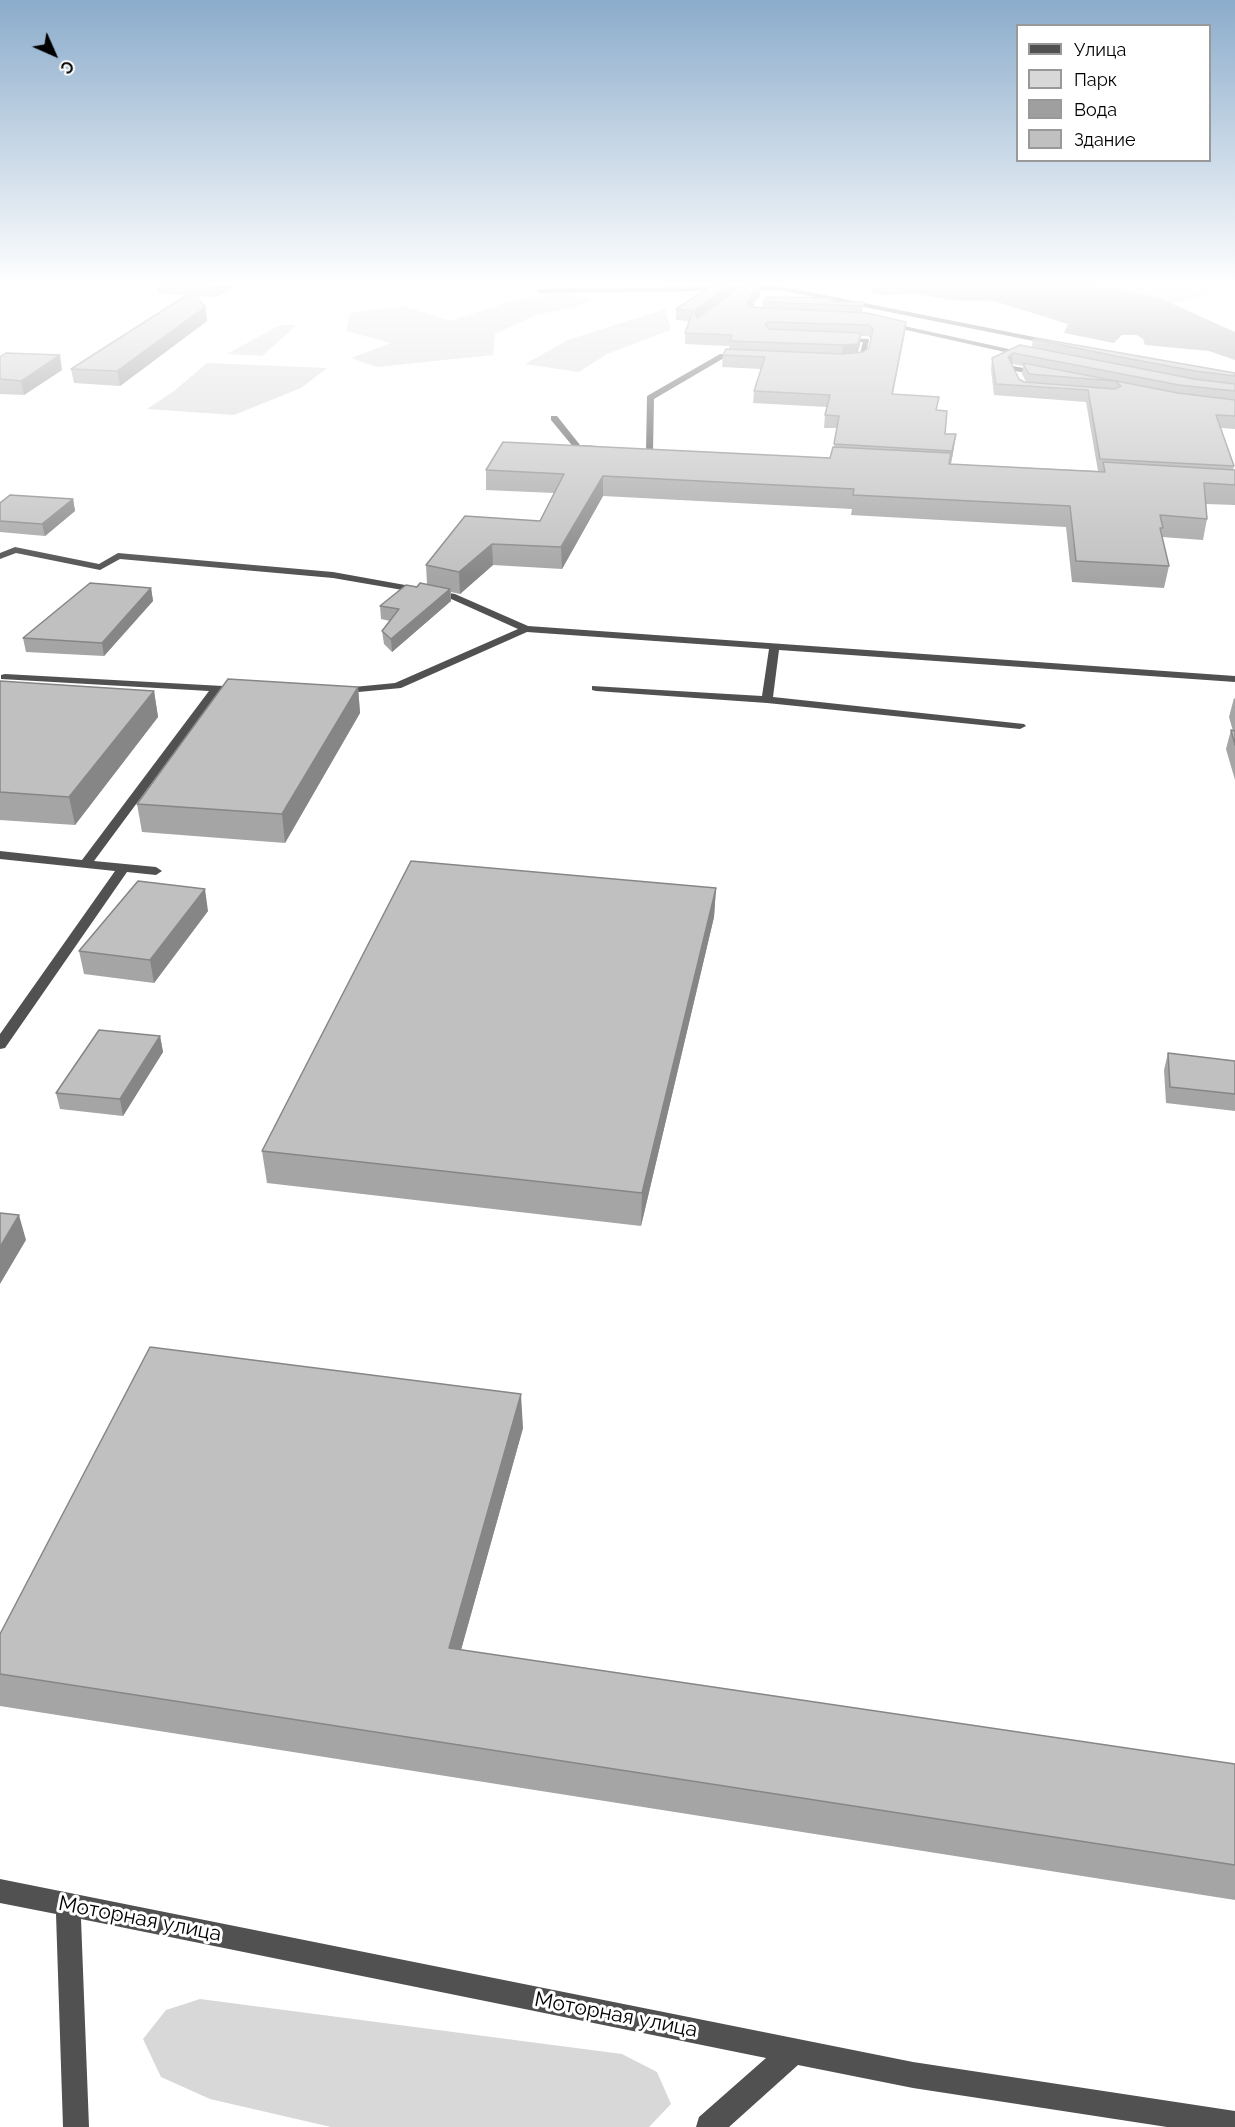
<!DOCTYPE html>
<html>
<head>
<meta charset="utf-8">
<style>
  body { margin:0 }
  #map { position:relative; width:1235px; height:2127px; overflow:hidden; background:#fff; font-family:Raleway,sans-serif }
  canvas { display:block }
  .legend { position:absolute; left:1016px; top:24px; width:195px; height:138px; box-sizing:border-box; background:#fff; border:2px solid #999; margin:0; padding:8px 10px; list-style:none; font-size:18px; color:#000 }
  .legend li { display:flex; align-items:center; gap:12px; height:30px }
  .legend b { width:30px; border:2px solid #999 }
  .north { position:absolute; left:24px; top:24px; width:60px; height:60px; -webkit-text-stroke:4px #fff; paint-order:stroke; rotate:135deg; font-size:16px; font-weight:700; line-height:24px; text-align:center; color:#000 }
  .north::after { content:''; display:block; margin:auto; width:21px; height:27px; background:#000; clip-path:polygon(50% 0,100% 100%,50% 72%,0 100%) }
</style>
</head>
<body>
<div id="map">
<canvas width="1235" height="2127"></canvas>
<ul class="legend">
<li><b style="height:8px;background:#515151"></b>Улица</li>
<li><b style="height:16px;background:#d8d8d8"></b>Парк</li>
<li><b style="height:16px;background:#9f9f9f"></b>Вода</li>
<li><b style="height:16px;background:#c0c0c0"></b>Здание</li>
</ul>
<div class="north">С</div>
</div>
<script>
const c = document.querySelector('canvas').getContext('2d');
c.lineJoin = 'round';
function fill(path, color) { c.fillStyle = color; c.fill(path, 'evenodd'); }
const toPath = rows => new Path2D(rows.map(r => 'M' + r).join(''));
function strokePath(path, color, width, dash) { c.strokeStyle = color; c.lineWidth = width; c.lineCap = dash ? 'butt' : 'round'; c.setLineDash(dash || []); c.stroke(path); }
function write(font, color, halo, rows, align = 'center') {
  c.font = font + ' Raleway,sans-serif'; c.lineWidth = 6; c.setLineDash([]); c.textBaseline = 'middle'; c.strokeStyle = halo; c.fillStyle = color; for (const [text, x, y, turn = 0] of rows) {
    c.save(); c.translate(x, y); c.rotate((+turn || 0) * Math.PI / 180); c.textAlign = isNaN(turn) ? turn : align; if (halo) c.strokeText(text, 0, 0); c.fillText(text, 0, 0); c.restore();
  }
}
const green = toPath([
  [1066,281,1161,281,1214,292,1173,304,1115,288],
  [554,294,597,298,572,308,536,315,495,334,493,355,377,367,351,358,391,343,346,331,350,313,404,306,450,321,512,301],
  [665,309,671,330,607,354,579,372,525,364,568,340],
  [280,325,297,325,262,356,227,354],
  [207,363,327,368,301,388,234,415,147,409,174,391],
  [200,1999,622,2054,657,2072,671,2104,649,2127,331,2127,210,2099,161,2077,143,2039,166,2010]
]);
const water = toPath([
  [879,281,1064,281,1114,288,1164,300,1235,332,1235,360,1209,351,1145,345,1143,339,1137,335,1122,335,1114,343,1064,333,1068,324,994,301,952,300,917,294,882,295,867,290,880,285]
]);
const minor = toPath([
  [779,286,1054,341,1057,343,1054,345,779,290,540,293,537,291,540,289,779,286],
  [886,322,1027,353,1031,355,1027,357,884,325,886,322],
  [839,338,869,339,865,361,850,362,846,360,859,357,863,342,841,341,839,338],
  [720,354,742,354,746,356,724,358,654,399,653,451,646,453,647,396,720,354],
  [1013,366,1045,372,1046,374,1042,376,1010,370,1013,366],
  [551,416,557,416,580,445,597,446,597,450,575,449,551,420,551,416],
  [15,547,99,564,118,553,333,572,455,594,528,626,1235,676,1235,682,779,650,773,697,1024,724,1026,726,1020,729,767,703,596,691,592,690,592,686,762,696,769,649,527,632,401,688,337,694,332,691,333,689,395,683,518,629,449,598,333,578,120,559,100,570,16,553,0,559,0,553,15,547],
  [5,674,241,687,246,690,241,693,219,692,94,861,156,867,162,871,156,875,127,872,5,1048,0,1049,0,1034,115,871,0,859,0,851,82,860,209,691,1,679,1,675,5,674],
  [0,1879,913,2062,1235,2111,1235,2127,1167,2127,913,2088,798,2065,729,2127,696,2127,699,2117,766,2058,81,1919,89,2127,63,2127,56,1914,0,1903,0,1879]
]);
const wall = toPath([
  [153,281,244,281,217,297,197,296,205,307,207,321,120,386,74,383,71,369,186,295,158,293,156,283,160,281],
  [761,286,760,296,754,302,754,306,752,308,762,308,763,302,832,302,863,306,862,313,905,333,893,394,937,410,945,434,956,434,951,464,1098,471,1086,402,994,395,991,370,992,358,1032,347,1033,339,1235,373,1235,429,1221,428,1234,466,1233,470,1235,470,1235,505,1206,504,1207,519,1203,540,1162,537,1169,566,1164,588,1072,582,1066,527,851,515,852,509,603,496,562,569,493,565,460,594,451,592,451,601,392,652,384,644,382,631,390,621,381,619,380,606,417,587,427,584,426,565,540,521,554,493,486,490,486,470,830,458,834,447,837,428,824,428,825,415,827,407,753,403,754,391,761,369,722,367,723,355,729,349,729,346,685,344,685,333,689,321,676,320,676,309,731,294,720,302],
  [861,336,868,336,871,339,869,348,863,352,858,352,860,344],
  [1012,364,1023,366,1022,374,1026,382,1019,379],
  [0,357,62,370,24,395,0,394],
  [73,499,75,511,45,536,0,532,0,503],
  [151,588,153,601,104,656,26,652,23,638],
  [0,681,154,691,158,717,75,825,0,820],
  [358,687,360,713,285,843,142,832,137,804],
  [1234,698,1235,699,1235,780,1226,749,1231,730,1233,731,1229,717],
  [716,888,714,917,641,1226,267,1183,262,1151],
  [208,911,154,983,84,974,79,951],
  [160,1036,163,1052,123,1116,60,1109,56,1093],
  [1168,1053,1235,1061,1235,1111,1166,1103,1164,1070],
  [523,1428,461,1650,1235,1764,1235,1900,0,1706,0,1634]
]);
const shadedWall = toPath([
  [226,281,244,281,217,297,215,287],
  [731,283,731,294,694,322,694,311],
  [761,286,760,296,754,302,754,306,747,314,747,303,749,295],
  [205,307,207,321,120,386,117,371],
  [906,322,905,333,890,406,892,394],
  [861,333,860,344,857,355,842,357,843,345],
  [1013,353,1012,364,1007,369,1008,357],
  [60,355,62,370,24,395,21,381],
  [956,434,954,447,951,464,952,451],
  [603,476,603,496,562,569,561,547],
  [73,499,75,511,45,536,42,524],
  [492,544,493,565,460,594,459,572],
  [151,588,153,601,104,656,102,643],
  [450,589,451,601,392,652,391,639],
  [358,687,360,713,285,843,282,814],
  [154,691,158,717,75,825,69,797],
  [716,888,714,917,641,1226,642,1193],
  [205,889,208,911,154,983,150,960],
  [160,1036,163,1052,123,1116,120,1099],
  [19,1215,26,1240,0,1284,0,1247],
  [521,1394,523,1428,452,1682,449,1648]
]);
const building = toPath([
  [160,281,226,281,215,287,156,283,160,281],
  [718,282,731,283,694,311,697,318,745,284,761,286,749,295,754,295,747,303,749,307,867,313,906,322,892,394,939,397,936,410,947,411,945,434,956,434,952,451,834,444,839,416,825,415,830,395,754,391,765,357,723,355,726,349,843,354,863,352,869,348,873,329,869,325,768,322,765,324,769,329,861,333,858,344,843,345,730,341,732,335,685,333,693,311,676,309,718,282],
  [193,291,205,307,117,371,71,369,193,291],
  [767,297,832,298,832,302,863,302,863,306,763,302,767,297],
  [1036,338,1235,373,1235,376,1195,371,1120,357,1033,339,1036,338],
  [1020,345,1194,379,1235,384,1235,391,1179,385,1013,353,1008,357,1019,379,1024,382,1115,389,1121,386,1115,381,1029,374,1023,363,1178,393,1235,400,1235,416,1216,415,1234,466,1100,459,1088,390,996,384,992,358,1020,345],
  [6,353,60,355,21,381,0,379,0,357,6,353],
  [503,442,830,458,833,447,951,453,949,464,1105,472,1103,462,1235,470,1235,485,1204,483,1207,519,1160,515,1163,528,1160,528,1169,566,1076,561,1070,506,853,495,854,489,603,476,561,547,492,544,459,572,426,565,465,516,540,521,564,474,486,470,503,442],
  [10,495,73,499,42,524,0,521,0,503,10,495],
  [90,583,151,588,102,643,23,638,90,583],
  [420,583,450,589,391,639,382,631,399,609,380,606,406,585,417,587,420,583],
  [228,679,358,687,282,814,137,804,228,679],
  [0,681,154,691,69,797,0,792,0,681],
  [1231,730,1235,731,1235,745,1231,730],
  [411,861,716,888,642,1193,262,1151,411,861],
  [138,881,205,889,150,960,79,951,138,881],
  [99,1030,160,1036,120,1099,56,1093,99,1030],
  [1168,1053,1235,1061,1235,1094,1170,1087,1168,1053],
  [0,1213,19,1215,0,1247,0,1213],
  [150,1347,521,1394,449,1648,1235,1764,1235,1865,0,1674,0,1634,150,1347]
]);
const nearStreetnames = [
  ["Моторная улица",140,1919,11],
  ["Моторная улица",616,2015,11]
];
fill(green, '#d8d8d8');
fill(water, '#9f9f9f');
fill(minor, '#515151');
fill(wall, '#a5a5a5');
fill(shadedWall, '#868686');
fill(building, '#c0c0c0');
strokePath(building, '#868686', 1.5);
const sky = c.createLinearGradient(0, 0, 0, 579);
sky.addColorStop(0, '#8baccb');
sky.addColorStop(0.49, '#fff');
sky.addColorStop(1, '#ffffff00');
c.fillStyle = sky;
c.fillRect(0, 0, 1235, 579);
write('21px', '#000', '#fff', nearStreetnames);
</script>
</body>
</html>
